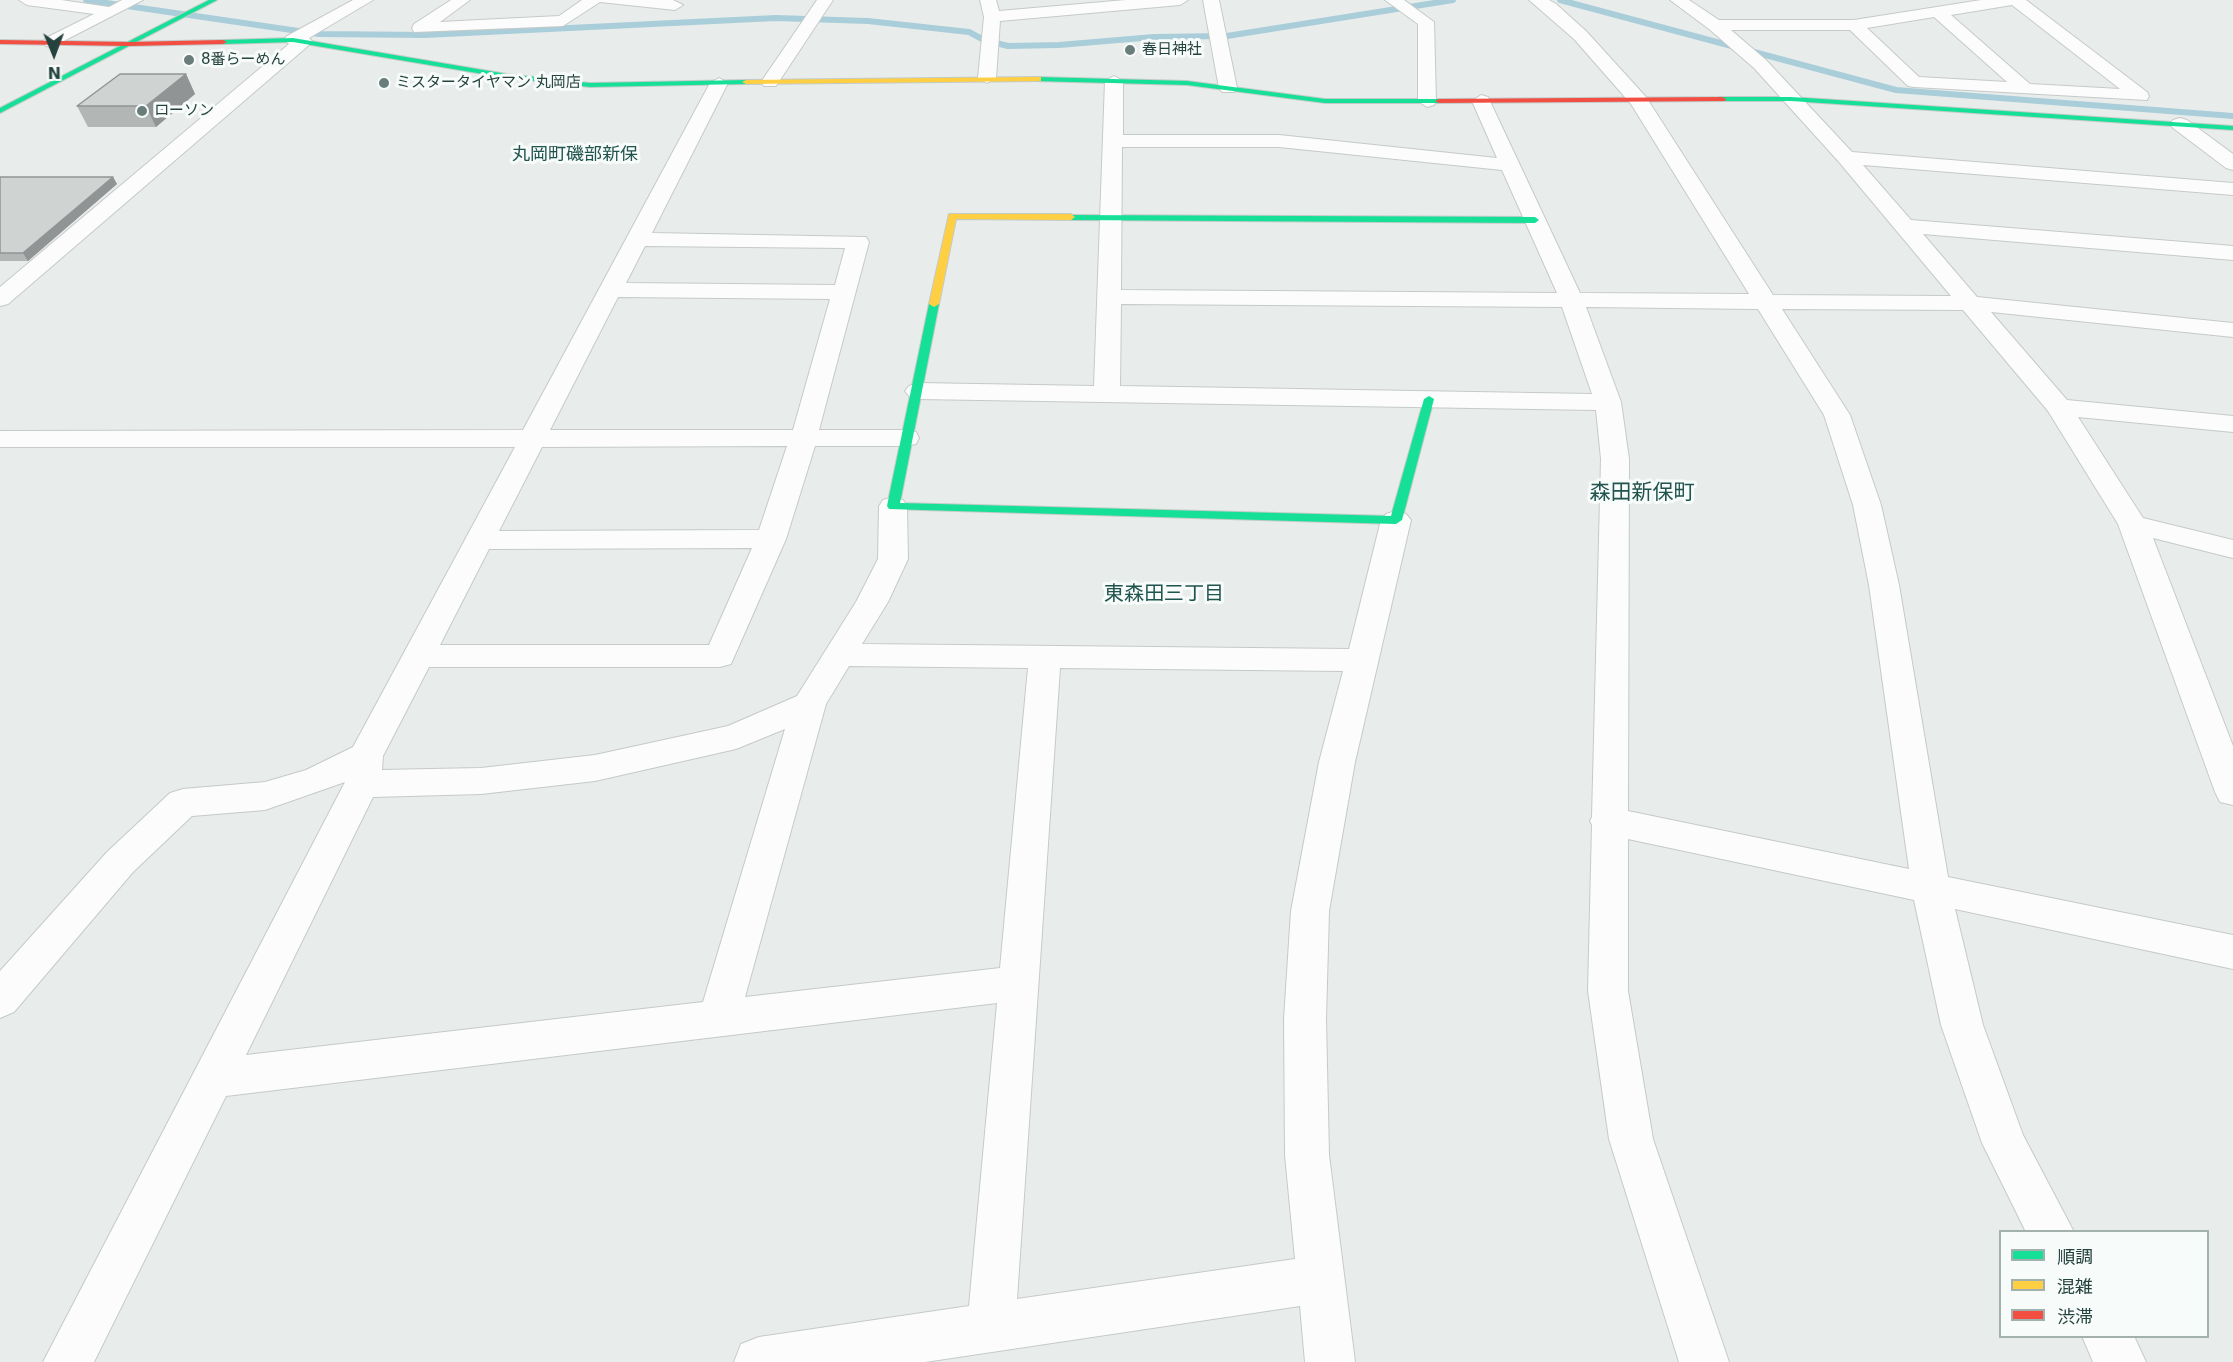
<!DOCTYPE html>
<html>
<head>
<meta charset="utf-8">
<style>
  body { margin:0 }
  #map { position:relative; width:2233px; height:1362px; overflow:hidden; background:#e8edeb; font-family:"DejaVu Sans","Noto Sans JP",sans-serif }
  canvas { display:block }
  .legend { position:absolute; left:1999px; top:1230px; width:210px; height:108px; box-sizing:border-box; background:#f7fbf9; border:2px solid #a3b1ae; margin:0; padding:8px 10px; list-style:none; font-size:18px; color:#24423e }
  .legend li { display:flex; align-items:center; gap:12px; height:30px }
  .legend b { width:30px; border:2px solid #a3b1ae }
  .north { position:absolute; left:24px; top:24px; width:60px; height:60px; -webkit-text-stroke:4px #f7fbf9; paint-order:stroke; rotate:179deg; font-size:16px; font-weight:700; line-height:24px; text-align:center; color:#24423e }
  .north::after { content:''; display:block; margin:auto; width:21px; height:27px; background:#24423e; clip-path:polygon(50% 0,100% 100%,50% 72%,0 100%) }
</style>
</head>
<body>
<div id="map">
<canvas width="2233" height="1362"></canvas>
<ul class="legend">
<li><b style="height:8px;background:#16e098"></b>順調</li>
<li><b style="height:8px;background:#ffcf43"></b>混雑</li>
<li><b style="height:8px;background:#f24e42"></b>渋滞</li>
</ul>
<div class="north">N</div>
</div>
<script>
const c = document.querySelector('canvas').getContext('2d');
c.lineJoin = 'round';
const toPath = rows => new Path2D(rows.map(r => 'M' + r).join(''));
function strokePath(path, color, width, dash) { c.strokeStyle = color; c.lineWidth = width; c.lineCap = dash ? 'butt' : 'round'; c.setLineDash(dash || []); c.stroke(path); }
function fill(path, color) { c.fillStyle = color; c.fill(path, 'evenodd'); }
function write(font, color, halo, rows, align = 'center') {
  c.font = font + ' "DejaVu Sans","Noto Sans JP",sans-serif'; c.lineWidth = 6; c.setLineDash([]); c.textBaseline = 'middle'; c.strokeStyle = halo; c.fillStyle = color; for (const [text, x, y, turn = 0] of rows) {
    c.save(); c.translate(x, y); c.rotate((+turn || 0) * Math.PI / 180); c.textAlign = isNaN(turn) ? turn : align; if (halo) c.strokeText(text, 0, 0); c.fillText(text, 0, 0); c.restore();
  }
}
const stream = toPath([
  [86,0,319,34,425,35,776,18,868,21,969,32,984,40,1008,46,1059,45,1154,37,1227,36,1453,0],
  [1560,0,1896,90,2233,116]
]);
const street = toPath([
  [19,0,61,0,109,7,122,0,143,0,52,47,46,46,43,42,46,38,94,14,27,5,19,0],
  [353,0,373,0,309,38,312,41,309,45,8,304,0,306,0,287,289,44,284,40,287,36,353,0],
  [451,0,470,0,440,22,559,16,582,0,673,0,683,5,675,10,600,2,563,26,414,32,412,28,414,24,451,0],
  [817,0,833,0,776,86,764,86,761,82,817,0],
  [980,0,996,0,999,11,1126,0,1188,0,1180,5,1000,21,996,78,987,83,978,78,984,17,980,0],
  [1203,0,1219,0,1237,88,1234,92,1222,92,1219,88,1203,0],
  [1385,0,1404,0,1434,22,1436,101,1434,105,1427,107,1418,101,1418,24,1385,0],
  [1529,0,1549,0,1556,4,1586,31,1646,97,1773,295,1951,296,1839,162,1754,68,1709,29,1670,0,1689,0,1719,20,1854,20,1981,0,2026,0,2147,92,2149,96,2147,100,1914,87,1908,86,1850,30,1731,30,1766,60,1852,152,2233,183,2233,195,1863,165,1911,220,2233,246,2233,260,1923,234,1977,297,2233,323,2233,337,1991,312,2067,400,2233,416,2233,432,2078,417,2143,518,2233,540,2233,558,2153,538,2233,746,2233,805,2220,802,2215,792,2118,524,2048,411,1963,310,1782,309,1850,415,1881,505,1899,585,1948,877,2233,935,2233,969,1955,909,1983,1025,2023,1135,2074,1232,2026,1232,1982,1143,1941,1025,1914,900,1628,839,1628,991,1653,1139,1729,1362,1679,1362,1609,1139,1588,991,1592,825,1590,821,1592,817,1601,459,1596,410,918,399,909,396,905,391,909,386,918,383,1094,386,1105,81,1114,76,1123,81,1123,135,1279,135,1497,158,1472,101,1481,95,1488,97,1580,293,1749,294,1631,104,1574,39,1529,0],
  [2012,5,2120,89,2030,84,1951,15,2012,5],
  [1934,17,2007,82,1919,77,1867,28,1934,17],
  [1122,147,1279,147,1502,170,1557,293,1121,290,1122,147],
  [1121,304,1562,307,1592,394,1120,386,1121,304],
  [1586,307,1758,309,1824,415,1853,505,1869,585,1909,869,1628,811,1629,459,1621,402,1586,307],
  [719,78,728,83,652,233,866,237,869,242,819,430,906,430,916,432,919,438,916,444,906,446,815,446,786,539,731,664,720,667,429,667,383,756,382,770,481,768,595,755,728,726,797,696,856,602,878,559,879,506,883,500,893,497,903,500,907,506,908,559,888,602,862,644,1349,649,1381,520,1386,514,1396,511,1406,514,1411,520,1355,762,1329,911,1326,1019,1329,1155,1355,1362,1305,1362,1300,1306,925,1362,734,1362,741,1344,759,1337,969,1306,997,1003,226,1096,94,1362,43,1362,345,782,265,810,192,816,133,872,14,1012,0,1018,0,971,107,852,170,793,183,789,265,782,306,770,353,747,515,447,0,447,0,431,523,430,710,83,719,78],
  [645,246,845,248,835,285,626,283,645,246],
  [618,297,830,299,793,430,550,430,618,297],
  [787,446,759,530,499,531,542,447,787,446],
  [752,548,709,645,440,645,489,549,752,548],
  [849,666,1028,668,1000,968,745,997,826,704,849,666],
  [1060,668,1343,671,1319,762,1291,911,1284,1019,1285,1155,1295,1259,1017,1299,1060,668],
  [785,729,703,1002,246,1055,373,797,481,794,595,781,736,749,785,729],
  [2180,118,2187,120,2233,154,2233,170,2226,168,2173,128,2170,124,2173,120,2180,118],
  [2082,1336,2134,1336,2146,1362,2093,1362,2082,1336]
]);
const fast = toPath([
  [209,0,217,0,0,113,0,108,209,0],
  [293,38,507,74,590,83,746,80,750,82,746,84,590,87,507,78,293,42,223,44,219,42,223,40,293,38],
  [1038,77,1187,81,1325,99,1439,99,1443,101,1439,103,1325,103,1187,85,1035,81,1035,77,1038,77],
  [1719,97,1791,97,2233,126,2233,130,1791,101,1722,101,1718,99,1719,97],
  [1068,215,1535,217,1539,220,1535,223,1071,220,1068,219,1068,215],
  [934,301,939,304,900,503,1391,516,1424,399,1429,396,1434,399,1402,520,1396,524,889,509,887,506,929,304,934,301]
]);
const slow = toPath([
  [1038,77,1041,77,1041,81,746,84,742,82,746,80,1038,77],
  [949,214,1071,214,1075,217,1071,220,956,219,939,304,934,307,929,304,949,214]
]);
const jam = toPath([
  [0,40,129,42,223,40,227,42,223,44,129,46,0,44,0,40],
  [1722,97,1726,99,1725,101,1439,103,1435,101,1439,99,1722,97]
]);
const wall = toPath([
  [186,74,195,94,156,127,88,127,77,106],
  [0,177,113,177,117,184,28,261,0,261]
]);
const shadedWall = toPath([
  [186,74,195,94,156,127,146,106],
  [113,177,117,184,28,261,23,253]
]);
const building = toPath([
  [120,74,186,74,146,106,77,106,120,74],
  [0,177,113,177,23,253,0,253,0,177]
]);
const markers = [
  [1130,50,6,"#697e7b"],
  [189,60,6,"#697e7b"],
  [384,83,6,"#697e7b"],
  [142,111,6,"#697e7b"]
];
const farPoinames = [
  ["春日神社",1142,50],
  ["8番らーめん",201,60],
  ["ミスタータイヤマン 丸岡店",396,83],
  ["ローソン",154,111]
];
const farQuarternames = [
  ["丸岡町磯部新保",575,155]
];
const neighbourhoodNames = [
  ["東森田三丁目",1164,595]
];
const quarterNames = [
  ["森田新保町",1642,494]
];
strokePath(stream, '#aacdda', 6);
strokePath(street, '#c5cac8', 2);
strokePath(fast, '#c3cbc9', 2);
strokePath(slow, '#c3cbc9', 2);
strokePath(jam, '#c3cbc9', 2);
fill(street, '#fcfcfc');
fill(fast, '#16e098');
fill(slow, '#ffcf43');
fill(jam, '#f24e42');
fill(wall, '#b2b6b5');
fill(shadedWall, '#919494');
fill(building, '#cfd4d3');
strokePath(building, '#919494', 1.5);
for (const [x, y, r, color] of markers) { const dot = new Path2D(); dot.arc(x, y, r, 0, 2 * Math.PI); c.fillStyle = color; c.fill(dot); strokePath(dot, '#f7fbf9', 2); }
write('15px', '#24423e', '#f7fbf9', farPoinames, 'left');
write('18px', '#20544e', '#f7fbf9', farQuarternames);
write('20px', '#20544e', '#f7fbf9', neighbourhoodNames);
write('21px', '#20544e', '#f7fbf9', quarterNames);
</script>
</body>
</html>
